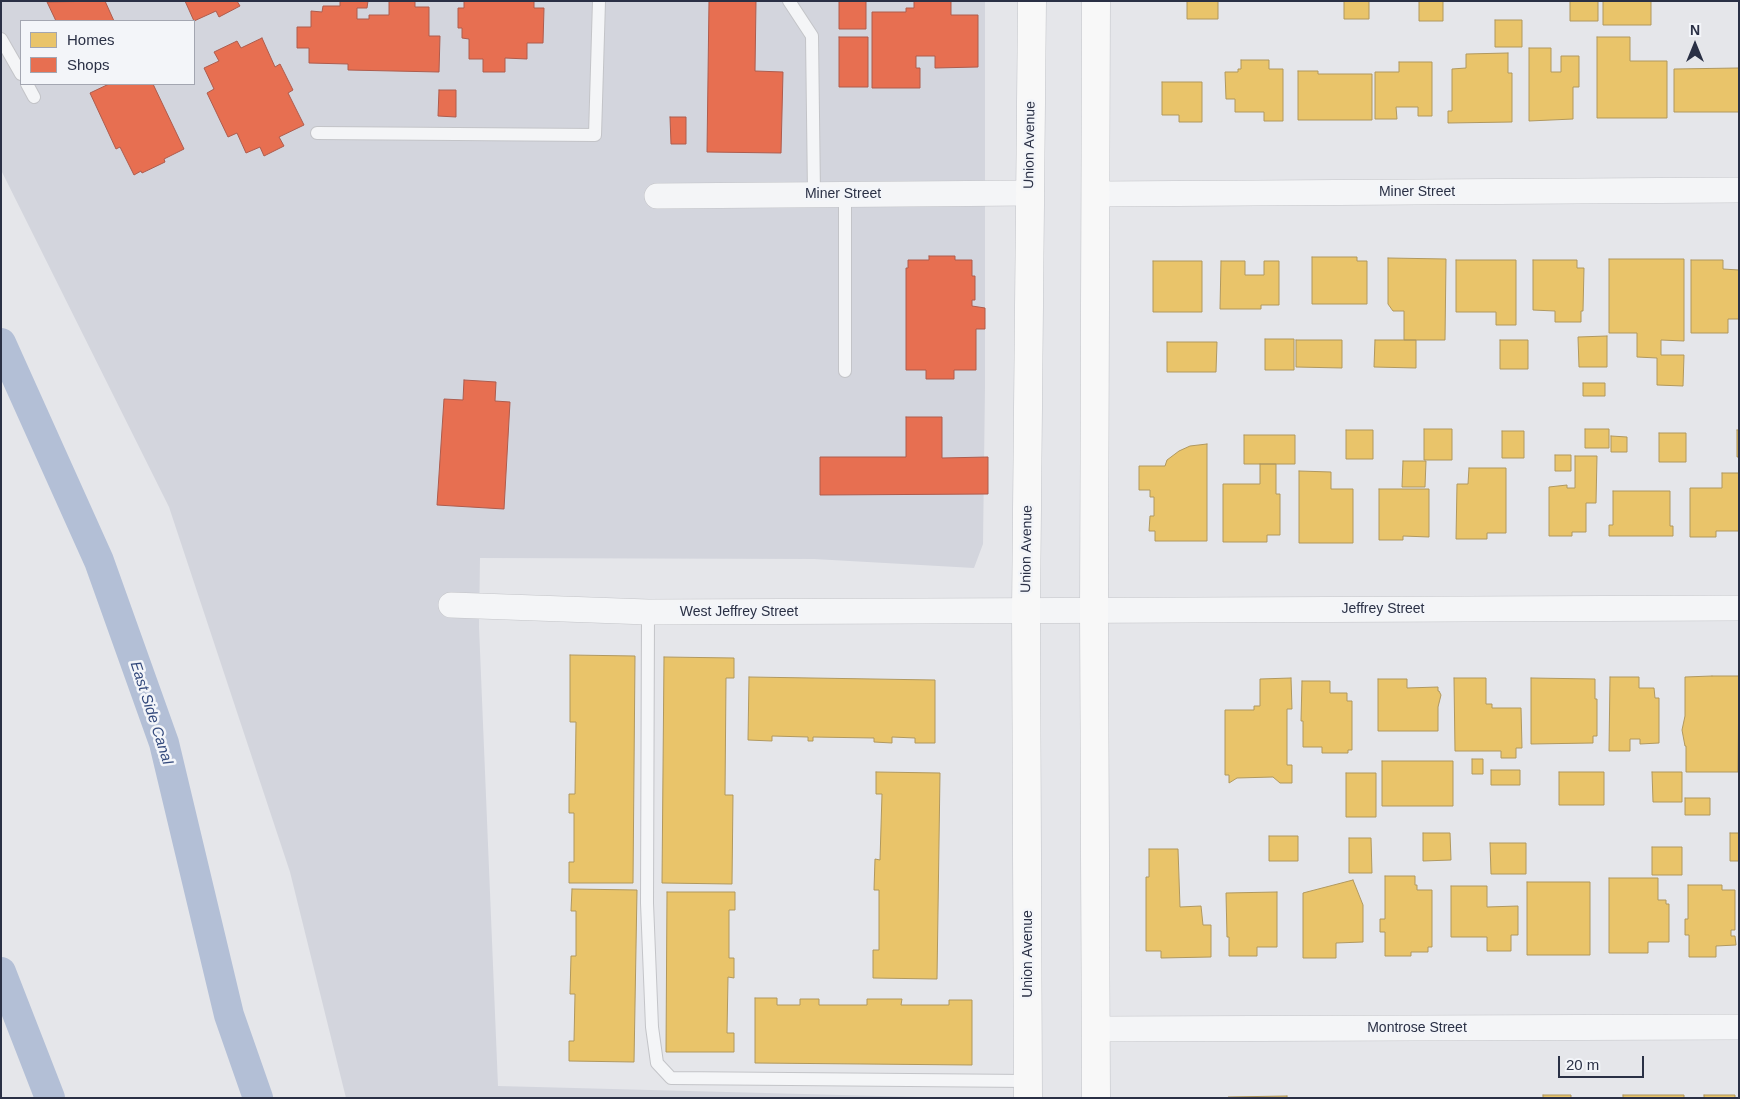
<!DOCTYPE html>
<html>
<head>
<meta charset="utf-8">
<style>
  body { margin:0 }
  #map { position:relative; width:1740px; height:1099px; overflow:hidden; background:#e5e6ea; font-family:Arial,sans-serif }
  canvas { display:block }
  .frame { position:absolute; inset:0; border:2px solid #2a3045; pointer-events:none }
  .legend { position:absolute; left:20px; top:20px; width:175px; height:65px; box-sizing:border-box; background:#f3f5f9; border:1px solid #a3a6b1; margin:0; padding:6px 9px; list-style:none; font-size:15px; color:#2a3045 }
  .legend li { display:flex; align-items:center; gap:10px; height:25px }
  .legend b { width:25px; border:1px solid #a3a6b1 }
  .north { position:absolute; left:1670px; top:20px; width:50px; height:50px; -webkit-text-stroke:4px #f3f5f9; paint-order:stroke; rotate:0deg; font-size:14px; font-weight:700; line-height:20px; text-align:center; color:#2a3045 }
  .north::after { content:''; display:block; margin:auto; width:18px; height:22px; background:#2a3045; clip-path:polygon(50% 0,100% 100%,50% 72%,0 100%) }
  .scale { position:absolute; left:1558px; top:1056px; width:86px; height:22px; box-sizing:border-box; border:2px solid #2a3045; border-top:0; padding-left:6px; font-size:15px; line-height:18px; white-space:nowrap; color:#2a3045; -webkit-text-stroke:4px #f3f5f9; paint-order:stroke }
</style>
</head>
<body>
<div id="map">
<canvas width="1740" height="1099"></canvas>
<div class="frame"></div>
<ul class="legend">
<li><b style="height:14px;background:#e9c46a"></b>Homes</li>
<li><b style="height:14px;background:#e76f51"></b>Shops</li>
</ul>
<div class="north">N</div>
<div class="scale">20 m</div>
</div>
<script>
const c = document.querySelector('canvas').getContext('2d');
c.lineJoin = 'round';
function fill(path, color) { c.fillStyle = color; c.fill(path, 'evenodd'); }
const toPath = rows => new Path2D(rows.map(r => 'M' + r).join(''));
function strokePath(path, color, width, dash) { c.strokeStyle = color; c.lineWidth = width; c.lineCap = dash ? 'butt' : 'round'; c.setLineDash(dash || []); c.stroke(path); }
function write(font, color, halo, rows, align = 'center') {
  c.font = font + ' Arial,sans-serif'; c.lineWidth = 5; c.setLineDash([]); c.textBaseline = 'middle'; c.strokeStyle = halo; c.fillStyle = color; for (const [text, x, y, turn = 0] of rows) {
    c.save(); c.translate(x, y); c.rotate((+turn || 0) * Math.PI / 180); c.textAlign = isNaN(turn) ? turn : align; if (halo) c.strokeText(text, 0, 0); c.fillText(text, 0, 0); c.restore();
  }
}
const built = toPath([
  [1,1,985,1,985,387,983,544,974,568,814,559,480,558,479,627,498,1086,956,1098,346,1098,290,872,169,507,1,170],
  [21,21,194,21,194,84,21,84]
]);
const homes = toPath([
  [1187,1,1218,1,1218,19,1187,19,1187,1],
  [1344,1,1369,1,1369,19,1344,19,1344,1],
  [1419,1,1443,1,1443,21,1419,21,1419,1],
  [1570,1,1598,1,1598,21,1570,21,1570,1],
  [1603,1,1651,1,1651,25,1603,25,1603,1],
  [1495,20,1522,20,1522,47,1495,47,1495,20],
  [1597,37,1630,37,1630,61,1667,61,1667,118,1597,118,1597,37],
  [1529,48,1551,48,1551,72,1561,72,1561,56,1579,56,1579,87,1573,87,1573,119,1529,121,1529,48],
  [1508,53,1508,73,1512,73,1512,122,1448,123,1448,111,1452,111,1452,69,1466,68,1466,54,1508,53],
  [1241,60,1269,60,1269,69,1283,69,1283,121,1264,121,1264,112,1235,112,1235,99,1226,99,1225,72,1238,72,1238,69,1241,69,1241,60],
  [1399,62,1432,62,1432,116,1418,116,1418,107,1396,107,1397,119,1375,119,1375,72,1399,72,1399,62],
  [1739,68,1739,112,1674,112,1674,69,1739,68],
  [1298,71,1318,71,1318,74,1372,74,1372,120,1298,120,1298,71],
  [1162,82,1202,82,1202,122,1179,122,1179,115,1162,115,1162,82],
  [1312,257,1357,257,1357,261,1367,261,1367,304,1312,304,1312,257],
  [1388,258,1446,259,1445,340,1404,340,1404,311,1393,311,1388,304,1388,258],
  [1609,259,1684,259,1684,341,1661,340,1661,355,1684,355,1683,386,1657,385,1657,358,1637,357,1637,333,1609,333,1609,259],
  [1456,260,1516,260,1516,325,1496,325,1496,312,1456,312,1456,260],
  [1533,260,1577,260,1577,268,1584,268,1583,311,1581,311,1581,322,1555,322,1555,311,1533,310,1533,260],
  [1691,260,1723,260,1723,269,1739,270,1739,319,1728,319,1728,333,1691,333,1691,260],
  [1153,261,1202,261,1202,312,1153,312,1153,261],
  [1221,261,1245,261,1245,275,1264,275,1264,261,1279,261,1279,305,1261,305,1261,309,1220,309,1221,261],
  [1607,336,1607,367,1579,367,1578,337,1607,336],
  [1265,339,1294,339,1294,370,1265,370,1265,339],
  [1296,340,1342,340,1342,368,1296,367,1296,340],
  [1375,340,1416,340,1416,368,1374,367,1375,340],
  [1500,340,1528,340,1528,369,1500,369,1500,340],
  [1167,342,1217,342,1216,372,1167,372,1167,342],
  [1583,383,1605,383,1605,396,1583,396,1583,383],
  [1424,429,1452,429,1452,460,1424,460,1424,429],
  [1585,429,1609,429,1609,448,1585,448,1585,429],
  [1346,430,1373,430,1373,459,1346,459,1346,430],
  [1737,430,1739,430,1739,457,1737,457,1737,430],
  [1502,431,1524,431,1524,458,1502,458,1502,431],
  [1659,433,1686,433,1686,462,1659,462,1659,433],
  [1244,435,1295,435,1295,464,1244,464,1244,435],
  [1611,436,1627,437,1627,452,1611,452,1611,436],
  [1207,444,1207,541,1155,541,1155,531,1149,531,1150,516,1154,516,1154,497,1150,497,1150,490,1139,490,1139,466,1165,466,1167,460,1179,451,1190,446,1207,444],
  [1555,455,1571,455,1571,471,1555,471,1555,455],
  [1575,456,1597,456,1596,503,1586,503,1586,532,1572,532,1572,536,1549,536,1549,487,1567,485,1567,488,1575,488,1575,456],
  [1403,461,1426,461,1425,487,1402,487,1403,461],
  [1260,464,1276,464,1276,494,1280,494,1280,535,1267,535,1267,542,1223,542,1223,484,1260,484,1260,464],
  [1469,468,1506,468,1506,533,1487,533,1487,539,1456,539,1457,484,1468,484,1469,468],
  [1299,471,1331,472,1331,489,1353,489,1353,543,1299,543,1299,471],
  [1722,473,1739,473,1739,531,1716,531,1716,537,1690,537,1690,488,1722,488,1722,473],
  [1379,489,1429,489,1429,537,1403,536,1403,540,1379,540,1379,489],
  [1613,491,1670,491,1670,526,1673,526,1673,536,1609,536,1609,525,1613,525,1613,491],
  [570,655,635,656,633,883,569,883,569,862,574,862,574,813,569,813,569,794,575,794,576,722,570,722,570,655],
  [664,657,734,658,734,678,726,678,725,795,733,795,732,884,662,883,664,657],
  [1712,676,1739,676,1738,772,1686,772,1686,746,1685,746,1682,730,1685,716,1685,677,1712,676],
  [749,677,935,680,935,743,915,743,915,738,892,737,892,743,874,742,874,738,813,737,813,741,808,741,808,737,772,736,772,741,748,740,749,677],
  [1610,677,1639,677,1639,688,1654,688,1655,698,1659,698,1659,743,1640,744,1640,739,1630,739,1630,751,1609,751,1610,677],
  [1291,678,1292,709,1287,709,1287,765,1292,765,1292,783,1280,783,1273,777,1237,778,1229,783,1229,775,1225,775,1225,710,1254,710,1254,706,1260,706,1260,679,1291,678],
  [1454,678,1486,678,1486,704,1492,704,1492,708,1521,708,1522,748,1516,748,1516,758,1501,758,1501,751,1455,751,1454,678],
  [1531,678,1595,679,1595,699,1597,699,1597,736,1593,736,1593,743,1531,744,1531,678],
  [1378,679,1407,679,1407,688,1438,687,1438,691,1439,691,1441,695,1438,707,1438,731,1378,731,1378,679],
  [1302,681,1330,681,1330,693,1347,693,1347,701,1352,701,1352,750,1348,750,1348,753,1322,753,1322,747,1303,747,1303,721,1301,721,1302,681],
  [1472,759,1483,759,1483,774,1472,774,1472,759],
  [1382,761,1453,761,1453,806,1382,806,1382,761],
  [1491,770,1520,770,1520,785,1491,785,1491,770],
  [876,772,940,773,937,979,873,978,873,950,879,950,879,890,874,890,875,859,880,860,882,794,876,794,876,772],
  [1559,772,1604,772,1604,805,1559,805,1559,772],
  [1652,772,1682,772,1682,802,1653,802,1652,772],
  [1346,773,1376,773,1376,817,1346,817,1346,773],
  [1685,798,1710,798,1710,815,1685,815,1685,798],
  [1423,833,1450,833,1451,860,1423,861,1423,833],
  [1730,833,1739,833,1739,861,1730,861,1730,833],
  [1269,836,1298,836,1298,861,1269,861,1269,836],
  [1349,838,1371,838,1372,873,1349,873,1349,838],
  [1490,843,1526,843,1526,874,1491,874,1490,843],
  [1652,847,1682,847,1682,875,1652,875,1652,847],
  [1149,849,1178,849,1180,907,1201,906,1203,925,1211,925,1211,957,1161,958,1161,951,1146,951,1146,877,1149,877,1149,849],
  [1385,876,1415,876,1415,885,1417,885,1417,890,1432,890,1432,947,1428,947,1428,952,1411,952,1411,956,1385,956,1385,932,1380,932,1380,919,1385,919,1385,876],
  [1609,878,1658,878,1658,900,1666,900,1666,904,1669,904,1669,942,1648,942,1648,953,1609,953,1609,878],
  [1353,880,1363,905,1363,942,1336,943,1336,958,1303,958,1303,893,1353,880],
  [1527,882,1590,882,1590,955,1527,955,1527,882],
  [1688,885,1722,885,1722,890,1735,890,1735,930,1731,930,1731,936,1735,936,1736,945,1716,946,1716,957,1689,957,1689,935,1685,935,1685,919,1688,919,1688,885],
  [1451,886,1487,886,1487,907,1518,906,1518,935,1511,935,1511,951,1487,951,1487,937,1451,937,1451,886],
  [572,889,637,890,634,1062,569,1061,569,1041,574,1041,575,994,570,994,571,956,576,956,576,911,571,911,572,889],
  [667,892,735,892,735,910,729,910,729,958,734,958,734,978,728,977,727,1033,734,1033,734,1052,666,1052,667,892],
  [1277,892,1277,947,1257,947,1257,956,1229,956,1229,937,1227,937,1226,893,1277,892],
  [755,998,777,998,777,1005,800,1005,800,999,819,999,819,1005,867,1005,867,999,902,999,901,1005,949,1005,949,1000,972,1000,972,1065,755,1063,755,998],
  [1543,1095,1571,1095,1571,1098,1543,1098,1543,1095],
  [1623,1095,1684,1095,1684,1098,1623,1098,1623,1095],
  [1704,1095,1735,1095,1735,1098,1704,1098,1704,1095],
  [1287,1096,1287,1098,1228,1098,1228,1097,1287,1096]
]);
const shops = toPath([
  [105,1,114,21,56,21,47,2,105,1],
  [185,1,237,1,240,6,219,17,216,11,194,21,185,1],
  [340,1,368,1,367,8,357,8,357,19,369,19,369,15,389,15,389,1,415,1,415,7,429,7,429,36,440,36,439,72,348,70,348,64,309,63,309,48,297,48,297,27,311,27,311,11,322,12,323,6,340,6,340,1],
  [464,1,534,1,534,8,544,8,543,43,527,43,527,59,505,58,505,72,483,72,483,59,469,59,469,39,462,38,462,28,458,28,458,8,464,8,464,1],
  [709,1,756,1,755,71,783,72,781,153,707,152,709,1],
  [839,1,866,1,866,29,839,29,839,1],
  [914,1,951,1,951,15,978,15,978,67,935,68,935,56,916,56,916,68,920,68,920,88,872,88,872,12,906,12,906,8,914,8,914,1],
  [839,37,868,37,868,87,839,87,839,37],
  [262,38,275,67,280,64,293,90,288,93,304,125,279,137,284,146,264,156,260,147,246,153,237,133,228,137,207,93,214,89,204,68,219,61,214,52,237,41,241,48,262,38],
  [109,84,153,84,184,149,164,159,165,162,142,173,141,171,134,175,120,147,116,149,90,93,109,84],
  [439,90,456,90,456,117,438,116,439,90],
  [670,117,686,117,686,144,671,144,670,117],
  [929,256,955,256,955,260,972,260,972,276,975,276,975,300,972,300,972,306,985,308,985,329,976,329,976,370,954,370,954,379,926,379,926,370,906,370,906,268,908,268,908,260,929,260,929,256],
  [464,380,496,382,495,401,510,402,504,509,437,505,444,399,463,400,464,380],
  [906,417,942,417,942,458,988,457,988,494,820,495,820,457,906,457,906,417]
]);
const canal = toPath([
  [1,343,99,561,164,743,229,1015,258,1098],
  [1,972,50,1098]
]);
const service = toPath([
  [789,1,812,36,814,194],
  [1,39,21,74],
  [27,84,34,97],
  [317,133,595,135,599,1],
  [845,194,845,371],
  [648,612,647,903,652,1027,657,1063,671,1078,1028,1081]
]);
const minor = toPath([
  [1096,194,1739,190],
  [657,196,1030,193],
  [451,605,648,612,1739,608],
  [1096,1029,1739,1027]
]);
const primary = toPath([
  [1096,1,1094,611,1096,1098],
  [1028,1098,1026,611,1032,1]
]);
const streetNames = [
  ["Union Avenue",1030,145,-89],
  ["Miner Street",1417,192],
  ["Miner Street",843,194],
  ["Union Avenue",1027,549,-89],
  ["Jeffrey Street",1383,609],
  ["West Jeffrey Street",739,612],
  ["Union Avenue",1028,954,-90],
  ["Montrose Street",1417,1028]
];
const waterNames = [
  ["East Side Canal",151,713,72]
];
fill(built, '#d3d5dd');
fill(homes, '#e9c46a');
strokePath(homes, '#b0985f', 1);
fill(shops, '#e76f51');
strokePath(shops, '#ae5c4d', 1);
strokePath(canal, '#b3bfd6', 30);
strokePath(service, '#c3c4c8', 14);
strokePath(minor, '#c3c4c8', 26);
strokePath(primary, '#c1c3c8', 29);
strokePath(service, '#f4f5f7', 12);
strokePath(minor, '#f4f5f7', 25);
strokePath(primary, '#f8f8f8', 28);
write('14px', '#2a3045', '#f3f5f9', streetNames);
write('italic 15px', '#32487b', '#f3f5f9', waterNames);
</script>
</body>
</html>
